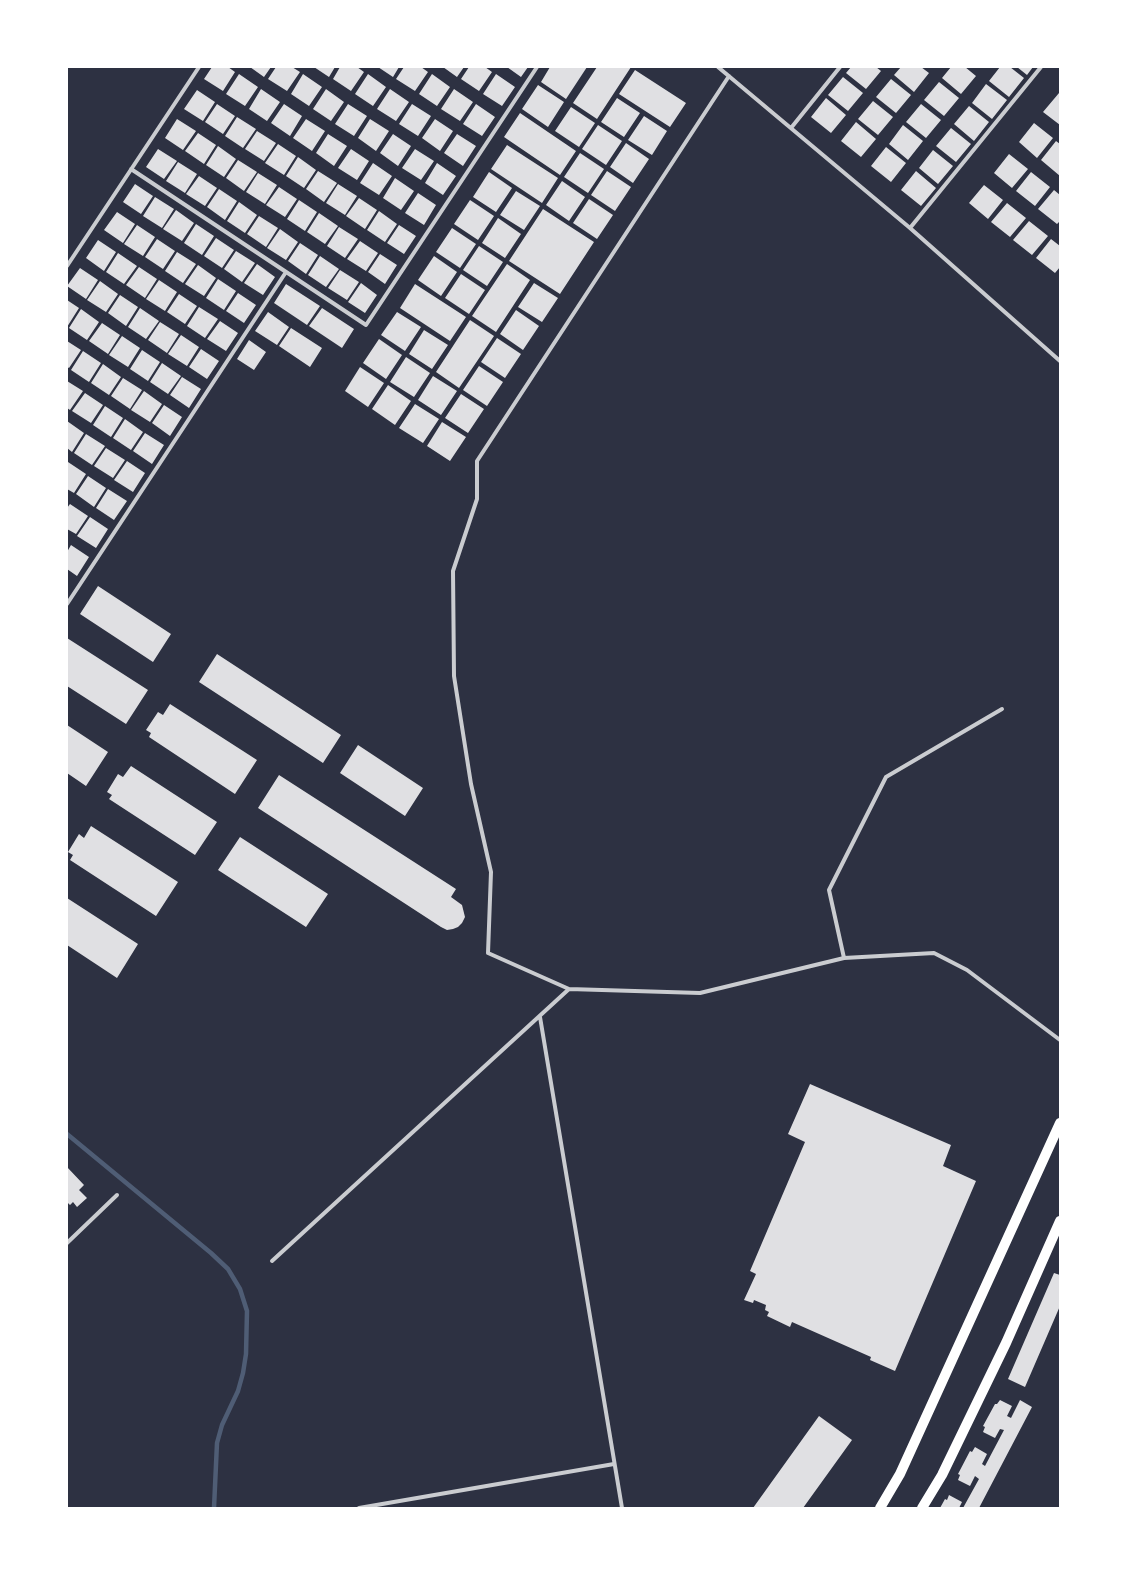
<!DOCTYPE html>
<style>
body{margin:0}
#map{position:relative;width:1127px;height:1575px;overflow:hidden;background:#2d3142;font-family:"DM Sans",sans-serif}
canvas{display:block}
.frame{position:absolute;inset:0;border:68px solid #fff;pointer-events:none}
</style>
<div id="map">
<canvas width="1127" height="1575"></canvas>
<div class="frame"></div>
</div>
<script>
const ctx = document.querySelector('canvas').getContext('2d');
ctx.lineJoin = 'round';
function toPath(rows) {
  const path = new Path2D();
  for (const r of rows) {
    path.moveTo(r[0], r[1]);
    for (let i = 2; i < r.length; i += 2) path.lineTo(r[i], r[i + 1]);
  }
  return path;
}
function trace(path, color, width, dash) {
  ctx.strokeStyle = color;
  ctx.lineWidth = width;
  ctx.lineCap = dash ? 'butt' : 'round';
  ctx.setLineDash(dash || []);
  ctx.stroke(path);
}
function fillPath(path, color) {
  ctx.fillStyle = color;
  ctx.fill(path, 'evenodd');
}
const stream = toPath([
 [67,1134,211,1253,228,1269,240,1289,247,1311,246,1354,243,1373,238,1391,222,1425,217,1443,214,1508]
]);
const building = toPath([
 [212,67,228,67,235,72,223,91,204,79],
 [250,67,271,67,264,77],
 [276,67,292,67,300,72,287,91,268,79],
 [314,67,335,67,329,77],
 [340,67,357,67,364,72,351,91,333,79],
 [378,67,399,67,393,77],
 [404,67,421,67,428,72,415,91,396,79],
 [443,67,464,67,457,77],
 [469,67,485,67,492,72,479,91,461,79],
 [507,67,528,67,521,77],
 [550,67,587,67,566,99,541,82],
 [597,67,631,67,597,119,573,103],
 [851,67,876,67,881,71,866,89,846,73],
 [901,67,921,67,929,73,914,92,894,75],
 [951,67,965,67,976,76,961,94,942,78],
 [1000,67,1010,67,1024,78,1009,97,989,81],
 [1017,67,1033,67,1027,75],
 [635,70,686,103,670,127,619,94],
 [239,74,258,87,245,106,226,94],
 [303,74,322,87,309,106,291,94],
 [368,74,386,87,373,106,355,94],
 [432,74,450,87,437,106,419,94],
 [496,74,515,87,502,106,483,94],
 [843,77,863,93,848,111,828,95],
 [891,79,911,95,896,113,876,97],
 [939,82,959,98,944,116,924,100],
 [986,84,1007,100,992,119,972,103],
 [538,85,564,102,548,127,522,109],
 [261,89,280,102,267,121,249,109],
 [326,89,344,102,331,121,313,109],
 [390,89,409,102,396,121,377,109],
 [454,89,473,102,460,121,441,109],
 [197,90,215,102,203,121,184,109],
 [1059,93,1060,94,1060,125,1043,112],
 [617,98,640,113,624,137,601,122],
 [826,98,846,115,831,133,811,117],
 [873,101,893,117,878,135,858,119],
 [217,104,235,116,223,134,205,122],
 [284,104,302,116,290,136,271,123],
 [348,104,367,116,354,136,335,124],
 [412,104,431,116,418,136,399,124],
 [476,104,495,117,482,136,463,124],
 [921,104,941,120,926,138,906,122],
 [969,106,989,122,974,141,954,124],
 [571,107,595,123,579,147,555,131],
 [520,113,576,151,560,175,504,137],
 [644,116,667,131,652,155,628,140],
 [237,117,256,129,243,148,225,136],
 [177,119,196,131,183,150,165,138],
 [306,119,325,131,312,151,293,138],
 [370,119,389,131,376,151,358,138],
 [435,119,453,131,440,151,422,138],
 [856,122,876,139,861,157,841,141],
 [1034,123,1053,138,1037,158,1019,142],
 [598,125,622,141,606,165,582,149],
 [903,125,923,141,908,160,889,144],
 [951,128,971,144,956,162,936,146],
 [257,131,276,143,264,161,245,149],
 [198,133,216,145,204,164,185,151],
 [328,134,347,146,334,166,316,153],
 [393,134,411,146,398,166,380,153],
 [457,134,476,146,463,166,444,153],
 [1056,141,1060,144,1060,176,1041,160],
 [626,143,649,159,633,183,610,167],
 [278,144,296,156,284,175,265,163],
 [507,145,558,178,542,203,491,169],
 [218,146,236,159,224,177,206,165],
 [886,147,906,163,891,182,871,166],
 [158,149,177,161,164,179,146,167],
 [351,149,369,161,357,180,338,168],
 [415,149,434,161,421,180,402,168],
 [933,150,953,166,938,184,919,168],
 [580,153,604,169,588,193,564,177],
 [1009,154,1028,169,1012,188,994,173],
 [298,157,316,170,304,188,286,176],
 [238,160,257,172,244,191,226,178],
 [178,162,197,174,185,193,166,181],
 [373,163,392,176,379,195,360,183],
 [437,163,456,176,443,195,425,183],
 [318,171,337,183,324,202,306,189],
 [607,171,631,187,615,211,591,195],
 [916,171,936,188,921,206,901,190],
 [489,172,512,188,496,212,473,197],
 [1031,172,1050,187,1035,206,1016,191],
 [258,173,277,185,265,204,246,192],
 [199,176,217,188,205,206,186,194],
 [395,178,414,191,401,210,383,198],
 [562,181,585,197,569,221,546,205],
 [135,184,153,196,141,214,123,202],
 [338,184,357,196,345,215,326,203],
 [984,185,1003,200,988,219,969,203],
 [279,187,297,199,285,217,266,205],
 [219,189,237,201,225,220,207,207],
 [1054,190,1060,195,1060,221,1057,224,1038,209],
 [516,191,540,206,524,230,500,215],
 [418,193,436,205,424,225,405,213],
 [155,197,174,209,162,228,143,216],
 [359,198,377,210,365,229,346,216],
 [589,199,613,215,597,239,573,223],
 [299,200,317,212,305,231,287,219],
 [470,200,494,216,478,240,454,224],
 [239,202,257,215,245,233,227,221],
 [1007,203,1026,218,1010,237,991,222],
 [543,209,594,242,560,294,509,261],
 [176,210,194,223,182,241,163,229],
 [379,211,397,224,385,242,367,230],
 [117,212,135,224,123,243,104,230],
 [319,213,338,226,325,244,307,232],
 [259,216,278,228,266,247,247,234],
 [498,218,521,234,505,258,482,243],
 [1029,221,1048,236,1032,255,1013,240],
 [196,224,214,236,202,255,184,243],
 [137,225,155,237,143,256,124,244],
 [399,225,416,236,404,254,387,243],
 [339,227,358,239,345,258,327,246],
 [452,228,476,244,460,268,436,252],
 [280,229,298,242,286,260,267,248],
 [216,238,234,250,222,268,204,256],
 [157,239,175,251,163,269,145,257],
 [1051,239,1060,246,1060,267,1055,273,1036,258],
 [98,240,116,252,104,271,86,258],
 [360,241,378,253,366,271,347,259],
 [300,243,318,255,306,274,288,261],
 [479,246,503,262,487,286,463,270],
 [236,251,255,263,242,282,224,269],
 [177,252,196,264,183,283,165,271],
 [118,253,137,266,124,284,106,272],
 [380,254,397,265,385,284,368,272],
 [320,256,339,269,326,287,308,275],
 [434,256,457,272,441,296,418,280],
 [257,264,275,277,263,295,244,283],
 [507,264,530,280,496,332,472,316],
 [198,265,216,278,204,296,185,284],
 [139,267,157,279,145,298,126,285],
 [80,268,98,280,86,299,67,286],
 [340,270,359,282,347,300,328,288],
 [461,274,485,290,469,314,445,298],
 [218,279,236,291,224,310,206,298],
 [159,280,177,292,165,311,146,299],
 [100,281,118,294,106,312,87,300],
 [361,283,377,295,365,313,348,302],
 [534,283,558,298,542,322,518,307],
 [286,284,320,306,307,325,274,303],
 [415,284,466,317,450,341,400,308],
 [238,293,256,305,244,323,226,311],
 [179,294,197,306,185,324,167,312],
 [120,295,138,307,126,326,108,313],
 [67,300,79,308,67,327],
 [199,307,218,319,205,338,187,326],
 [140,308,159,321,146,339,128,327],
 [322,308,354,329,342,348,309,326],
 [81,309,99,322,87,340,69,328],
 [516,310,539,326,523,350,500,334],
 [268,312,289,327,277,345,255,331],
 [397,312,421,327,405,351,381,335],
 [470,320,494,336,459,388,436,372],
 [220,321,238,333,226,351,207,339],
 [160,322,179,334,167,353,148,340],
 [102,323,120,335,108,354,89,341],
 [291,328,322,348,310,367,279,346],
 [424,330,448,345,432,369,409,354],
 [181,335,199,347,187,366,168,354],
 [122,336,140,348,128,367,109,355],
 [497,338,521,354,505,378,481,362],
 [379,339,402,355,386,379,363,363],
 [249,340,266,352,254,370,237,359],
 [67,341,81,350,69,368,67,367],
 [201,349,219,361,207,379,189,367],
 [142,350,160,362,148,381,130,369],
 [83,351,101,363,89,382,71,370],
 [406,357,430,373,414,397,390,382],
 [162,363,181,376,168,394,150,382],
 [103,364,121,377,109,395,91,383],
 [479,366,503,382,487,406,463,390],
 [360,367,384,383,368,407,345,391],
 [433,376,457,391,441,415,418,400],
 [182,377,201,389,189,408,170,395],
 [123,378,142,390,130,409,111,396],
 [67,381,83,391,70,410,67,408],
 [388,385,411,401,395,425,372,409],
 [144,391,162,404,150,422,131,410],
 [85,393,103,405,91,423,72,411],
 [461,394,484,409,468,433,445,418],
 [415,404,439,419,423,443,399,428],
 [164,405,182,417,170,436,152,423],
 [105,406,123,418,111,437,93,425],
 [125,419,143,432,131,450,113,438],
 [67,421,84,433,72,452,67,448],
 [442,422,466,437,450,461,427,446],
 [145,433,164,445,152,464,133,451],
 [86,434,105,446,92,465,74,453],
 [106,448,125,460,113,478,94,466],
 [127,461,145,473,133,492,114,480],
 [68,462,86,474,74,493,67,489],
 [88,476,106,488,94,507,76,494],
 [108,489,127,501,114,520,96,508],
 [70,504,88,516,76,534,67,529,67,508],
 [90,517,108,529,96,548,77,536],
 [71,545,89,557,77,576,67,569,67,552],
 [98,586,171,634,153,662,80,614],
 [67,638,148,690,126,724,67,686],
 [217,654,341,735,323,763,199,682],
 [170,704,257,760,235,794,149,737,151,733,146,730,158,712,163,715],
 [67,725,108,752,86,786,67,773],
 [358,745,423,788,405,816,340,773],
 [131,766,217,822,195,855,109,799,112,795,107,792,118,774,123,777],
 [279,775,456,889,451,897,462,905,465,917,462,923,458,927,453,929,447,930,441,927,258,808],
 [91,826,178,882,156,916,70,860,73,855,68,852,79,834,84,838],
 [240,837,328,894,306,927,218,870],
 [67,898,138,944,117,978,67,945],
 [810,1084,951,1145,943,1166,976,1181,895,1371,870,1360,871,1357,792,1322,790,1327,767,1316,769,1312,765,1310,766,1305,754,1300,753,1303,744,1300,756,1274,750,1271,805,1142,788,1134],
 [67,1167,84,1185,79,1190,87,1198,77,1207,73,1202,70,1205,67,1202],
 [1054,1273,1060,1275,1060,1306,1025,1387,1008,1379],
 [1000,1400,1012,1406,1007,1416,1011,1418,1020,1400,1032,1407,979,1508,963,1508,979,1479,975,1476,970,1486,958,1480,960,1475,958,1474,970,1451,972,1452,975,1447,987,1454,982,1464,985,1466,1004,1430,1000,1429,995,1438,983,1432,985,1427,983,1426,995,1404,997,1404],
 [819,1416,852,1440,803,1508,753,1508],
 [949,1495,962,1502,959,1508,940,1508,945,1499,947,1500]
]);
const minor = toPath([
 [718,67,910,228,1060,361],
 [729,76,477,461,477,499,453,571,454,676,471,784,491,872,488,953,569,989,700,993,844,958,934,953,967,970,1060,1040],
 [791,128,840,67],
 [131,169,366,325,537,67],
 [910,228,1041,67],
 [67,266,199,67],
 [67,604,286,272],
 [844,958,829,890,886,777,1002,709],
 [540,1017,622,1508],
 [67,1243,117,1195],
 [272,1261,569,989],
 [359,1508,614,1464]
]);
const primary = toPath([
 [880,1508,900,1474,1060,1123],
 [922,1508,942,1475,1006,1343,1060,1221]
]);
trace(stream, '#4f5d75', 4.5);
fillPath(building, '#e0e0e3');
trace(minor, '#caccd0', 4);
trace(primary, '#fff', 10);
</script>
